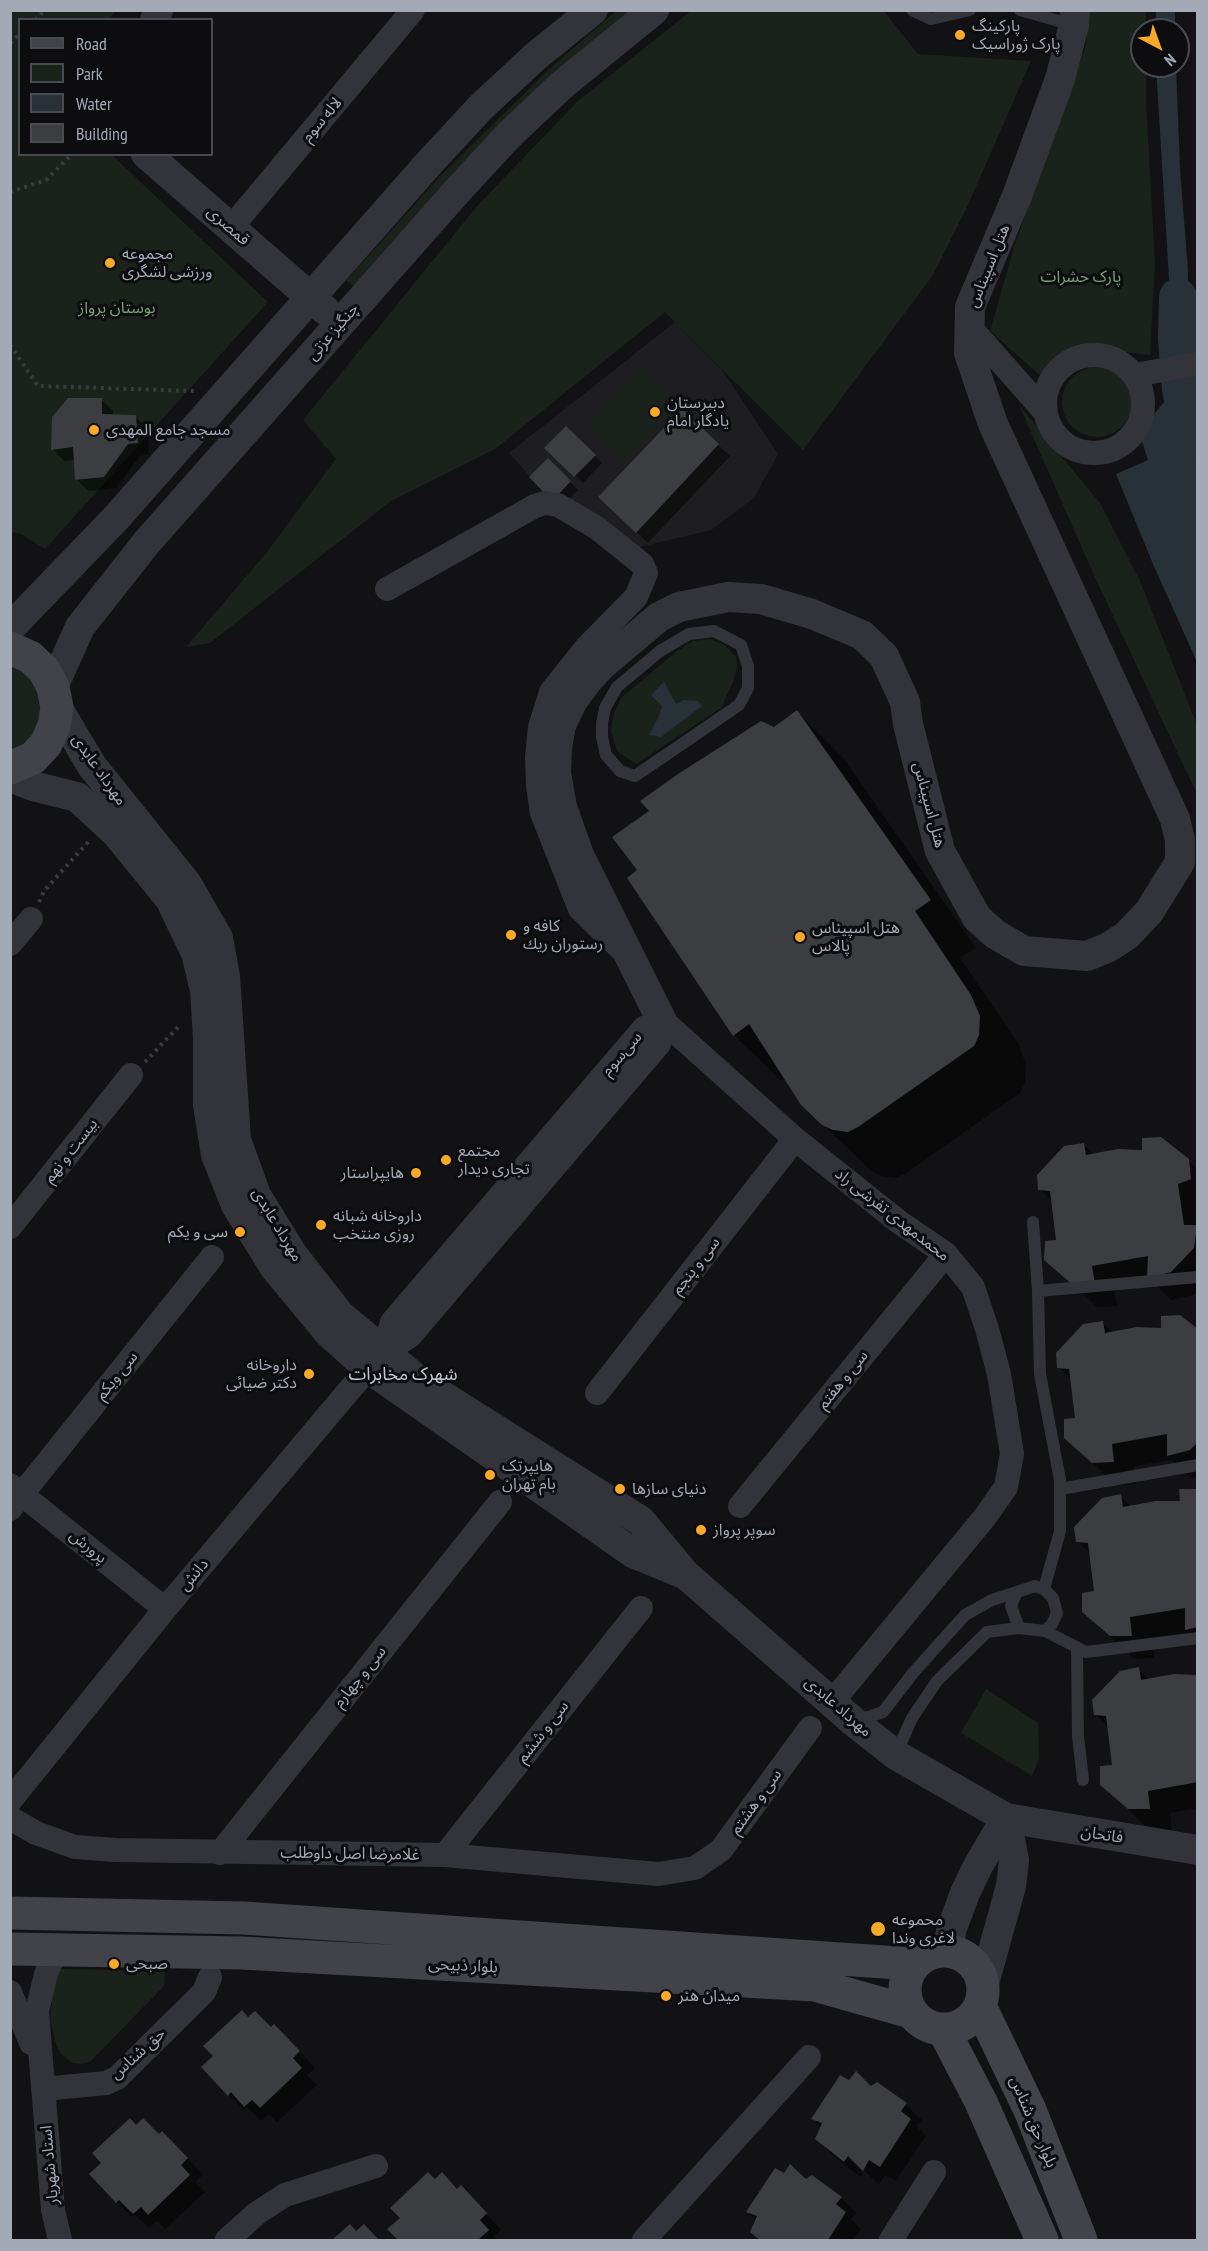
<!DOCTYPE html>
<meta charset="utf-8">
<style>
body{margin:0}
#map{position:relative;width:1208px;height:2251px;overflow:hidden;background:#121214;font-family:"PT Sans Narrow",sans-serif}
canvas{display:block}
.frame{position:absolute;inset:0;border:12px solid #a3a9b5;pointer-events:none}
.legend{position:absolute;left:18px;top:18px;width:195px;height:138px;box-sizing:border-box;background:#0d0d0f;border:2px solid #494b51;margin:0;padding:8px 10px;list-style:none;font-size:18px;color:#a3a9b5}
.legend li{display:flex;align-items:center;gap:12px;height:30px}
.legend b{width:30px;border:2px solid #494b51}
.north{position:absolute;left:1130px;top:18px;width:60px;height:60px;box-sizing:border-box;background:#0d0d0f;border:2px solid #494b51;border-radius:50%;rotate:139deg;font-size:16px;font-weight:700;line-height:24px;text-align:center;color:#a3a9b5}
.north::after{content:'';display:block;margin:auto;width:21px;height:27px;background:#f8aa26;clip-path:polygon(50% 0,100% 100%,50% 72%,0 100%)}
</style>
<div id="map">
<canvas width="1208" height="2251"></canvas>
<div class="frame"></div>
<ul class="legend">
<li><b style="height:8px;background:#414349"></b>Road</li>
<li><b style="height:16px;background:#1a221b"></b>Park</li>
<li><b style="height:16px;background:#283138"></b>Water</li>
<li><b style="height:16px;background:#3c3d41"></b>Building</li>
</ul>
<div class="north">N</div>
</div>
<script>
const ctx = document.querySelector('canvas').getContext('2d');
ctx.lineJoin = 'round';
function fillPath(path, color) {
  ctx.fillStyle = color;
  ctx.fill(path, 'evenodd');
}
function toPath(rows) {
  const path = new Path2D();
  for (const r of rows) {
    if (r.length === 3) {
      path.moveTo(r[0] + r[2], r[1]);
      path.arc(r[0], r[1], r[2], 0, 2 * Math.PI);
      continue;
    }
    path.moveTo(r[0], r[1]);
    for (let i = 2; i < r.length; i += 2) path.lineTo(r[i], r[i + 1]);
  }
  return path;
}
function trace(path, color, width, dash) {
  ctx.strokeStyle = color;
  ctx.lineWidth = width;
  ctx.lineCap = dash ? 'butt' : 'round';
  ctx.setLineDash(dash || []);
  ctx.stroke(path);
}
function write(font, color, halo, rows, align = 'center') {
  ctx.font = font + ' "PT Sans Narrow","Noto Sans Arabic",sans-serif';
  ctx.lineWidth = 6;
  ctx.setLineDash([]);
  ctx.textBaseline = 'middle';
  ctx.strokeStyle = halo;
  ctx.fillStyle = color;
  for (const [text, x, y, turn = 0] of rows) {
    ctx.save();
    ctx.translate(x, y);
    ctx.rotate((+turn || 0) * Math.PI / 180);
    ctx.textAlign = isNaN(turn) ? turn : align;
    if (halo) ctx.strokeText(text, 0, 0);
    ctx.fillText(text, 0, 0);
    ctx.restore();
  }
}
const built = toPath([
 [675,322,723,371,778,454,754,498,711,530,619,552,561,511,509,453]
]);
const green = toPath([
 [692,10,884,11,918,54,1031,61,968,205,933,275,803,450,665,312,495,449,391,501,210,643,186,647,267,552,336,459,303,420,478,205,578,101],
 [10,11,115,11,110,19,20,20,20,154,112,155,268,302,45,549,21,534,11,532],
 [616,11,632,11,354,287,346,281,443,173,547,71],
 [1089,11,1146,11,1146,30,1142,30,1142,66,1146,66,1146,100,1155,265,1150,355,1097,349,1069,353,1043,378,990,331,1014,247,1086,45],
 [645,367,679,405,624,461,589,426],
 [1097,402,35],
 [1019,405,1100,503,1140,581,1197,725,1197,794,1093,573],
 [710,639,725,645,736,657,737,667,733,682,721,708,636,764,617,751,611,731,614,713,622,697,676,652,693,641],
 [10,662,23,668,42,696,40,729,10,757],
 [986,1689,1038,1723,1039,1758,1032,1776,961,1733],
 [60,1969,165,1971,164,1986,91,2061,82,2064,72,2063,61,2054,55,2042,50,2019,53,1994]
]);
const water = toPath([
 [1156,11,1175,11,1175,30,1156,30],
 [1156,66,1176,66,1180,169,1188,270,1187,347,1165,348,1170,295],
 [1190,370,1195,384,1198,385,1197,662,1153,564,1116,474,1148,460,1139,433,1172,392,1168,378],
 [664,682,676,704,683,700,698,701,702,706,661,737,649,735,659,716,662,706,651,695]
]);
const shadow = toPath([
 [101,399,113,411,113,415,135,416,147,428,149,454,140,456,116,488,88,491,76,479,75,460,64,461,53,449],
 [566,428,602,463,583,483,546,448],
 [718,445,730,456,648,543,612,509],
 [548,460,578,490,561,507],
 [797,712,844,759,976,948,960,958,1018,1043,1026,1064,1025,1083,1020,1093,905,1174,895,1178,881,1176,871,1171,802,1104,785,1078,781,1081,734,1035,774,728],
 [1083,1144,1094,1155,1188,1160,1198,1170,1198,1291,1194,1295,1171,1300,1153,1282,1114,1288,1117,1306,1097,1307,1046,1259,1058,1241,1053,1203,1040,1189],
 [1102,1322,1113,1333,1198,1331,1198,1477,1191,1478,1172,1460,1134,1466,1136,1484,1116,1485,1065,1437,1077,1419,1072,1381,1059,1367],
 [1198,1490,1198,1640,1152,1640,1154,1658,1134,1659,1083,1611,1095,1593,1091,1554,1077,1541,1120,1496,1132,1507,1181,1503],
 [1138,1669,1150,1680,1198,1676,1198,1808,1170,1813,1172,1831,1152,1832,1101,1784,1113,1766,1109,1728,1095,1714],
 [248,2019,271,2029,290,2041,315,2068,307,2075,317,2085,277,2122,269,2114,261,2121,247,2107,244,2110,229,2095],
 [849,2082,871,2088,877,2084,906,2105,922,2120,916,2126,926,2136,896,2181,885,2175,879,2185,844,2150,842,2152,863,2173,861,2177,832,2155,816,2139,821,2127,813,2119],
 [136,2126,159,2136,178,2148,203,2175,195,2182,205,2192,165,2229,157,2221,149,2228,135,2215,132,2217,117,2202],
 [435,2181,458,2190,476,2203,501,2230,494,2236,498,2240,400,2240,390,2229],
 [806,2181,841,2198,857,2213,851,2219,861,2229,853,2240,760,2240,751,2232,756,2221,748,2212],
 [350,2226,357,2233,364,2226,378,2240,334,2240]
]);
const river = toPath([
 [1178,297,1177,338,1181,390,1188,419,1198,439]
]);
const building = toPath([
 [68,398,102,398,102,414,136,415,138,443,128,444,104,477,75,480,73,447,51,450,52,417],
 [682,409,719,444,636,533,598,497],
 [566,426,596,455,574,477,544,448],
 [548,458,571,481,552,501,529,477],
 [797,710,931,900,915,911,971,995,980,1016,979,1035,974,1046,858,1127,848,1132,833,1130,822,1125,801,1105,749,1024,733,1036,627,878,637,870,612,837,649,811,640,801,678,774,761,721,774,727],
 [1161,1137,1189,1159,1191,1179,1178,1184,1184,1225,1197,1225,1194,1248,1171,1272,1147,1278,1148,1256,1092,1266,1095,1284,1073,1285,1044,1260,1045,1241,1056,1240,1050,1191,1038,1190,1037,1175,1064,1146,1084,1143,1086,1155,1118,1149,1142,1150,1142,1138],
 [1180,1315,1198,1329,1198,1442,1190,1450,1167,1456,1167,1434,1112,1444,1114,1462,1092,1463,1064,1438,1064,1419,1075,1418,1069,1369,1057,1368,1056,1353,1083,1324,1103,1321,1105,1333,1137,1327,1161,1328,1161,1316],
 [1179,1489,1198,1489,1198,1627,1185,1630,1185,1608,1130,1617,1132,1636,1110,1636,1082,1612,1082,1593,1094,1591,1088,1543,1076,1542,1074,1527,1102,1498,1121,1494,1123,1507,1156,1501,1180,1501],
 [1139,1667,1141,1680,1174,1674,1198,1675,1198,1782,1148,1791,1150,1809,1128,1809,1100,1785,1100,1766,1112,1765,1106,1716,1094,1715,1092,1700,1120,1671],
 [242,2010,248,2017,255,2011,271,2027,274,2024,300,2051,293,2058,302,2068,260,2108,252,2100,244,2107,231,2092,228,2096,201,2067,213,2056,203,2046],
 [856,2071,871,2086,877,2082,907,2103,901,2111,911,2119,880,2167,869,2160,863,2171,848,2156,844,2162,815,2139,822,2123,811,2119,840,2075,849,2080],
 [130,2118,136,2125,143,2118,159,2134,162,2131,188,2158,181,2165,190,2175,148,2215,141,2207,133,2214,119,2200,116,2203,89,2174,101,2163,92,2153],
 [790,2164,806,2179,812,2175,842,2197,836,2204,846,2212,828,2240,760,2240,750,2232,757,2216,746,2212,775,2168,784,2173],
 [428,2172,435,2179,442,2172,457,2189,461,2185,487,2213,480,2220,489,2230,478,2240,398,2240,387,2229,400,2218,390,2208],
 [350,2224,356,2231,364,2224,379,2240,332,2240]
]);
const path = toPath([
 [35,20,45,10],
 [10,43,20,34],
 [10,192,46,180,72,154],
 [10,345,38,386,195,391],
 [39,902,44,891,89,841],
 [145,1062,181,1024]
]);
const service = toPath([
 [912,10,931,19,970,10],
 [1020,10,1073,25],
 [714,631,741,645,748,666,748,688,739,705,635,776,620,771,606,755,602,737,602,723,605,708,617,687,660,651,689,634,714,631],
 [1033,1222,1038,1291,1040,1374,1060,1480,1060,1531,1044,1589],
 [1038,1291,1198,1277],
 [1060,1489,1198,1465],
 [1045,1631,1086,1652,1198,1638],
 [1077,1648,1078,1736,1083,1780],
 [857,1721,883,1712,913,1673,965,1615,992,1600,1017,1592],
 [896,1754,912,1718,937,1681,987,1632,1019,1628,1045,1631,1052,1624,1057,1613,1053,1598,1044,1589,1035,1586,1017,1592,1011,1606,1019,1628]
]);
const minor = toPath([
 [230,229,413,10],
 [970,327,1045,412],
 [1094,404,49],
 [1134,375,1198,364],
 [387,589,535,506,545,503,558,505,597,528,642,564,646,573,636,597,586,648,551,692,540,727,537,757,538,786,542,813,580,909,622,950],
 [10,944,31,919],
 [661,1019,795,1139,899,1222,946,1254,973,1287,987,1329,999,1374,1012,1454,1006,1487,985,1517,832,1702],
 [10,1227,131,1075],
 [383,1353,392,1322,644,1028,661,1019],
 [597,1393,795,1139],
 [10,1485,165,1609],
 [740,1506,946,1254],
 [10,1509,212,1257],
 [10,1801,165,1609,352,1387,383,1353,410,1336,659,1044,661,1019],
 [10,1818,36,1833,75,1847,116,1850,445,1855,658,1874,695,1868,721,1850,810,1728],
 [220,1853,500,1502],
 [445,1855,641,1608],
 [56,1950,46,1974,37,2011,53,2210,60,2240],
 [10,1992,31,2043],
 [43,2089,106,2083,117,2078,204,1992,210,1977],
 [227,2240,257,2213,285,2195,376,2166],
 [644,2240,809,2057],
 [891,2240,934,2172]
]);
const tertiary = toPath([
 [155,20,158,10],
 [146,154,325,310],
 [10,628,117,517,430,162,481,107,536,56,593,10],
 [53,687,80,627,147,542,459,189,509,135,562,85,654,10],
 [57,707,92,766,187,884,218,938,225,976,236,1140,256,1195,293,1255,340,1315,419,1381,641,1521,685,1574,854,1722,896,1755,1006,1818,1198,1850],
 [10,777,33,786,77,797,116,833,170,899,196,953,205,990,208,1038,208,1105,216,1155,236,1205,275,1268,328,1332,368,1368,633,1553,682,1573],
 [661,1019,579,855,562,807,556,773,557,747,561,725,572,702,588,680,602,665,659,617,679,607,728,597,761,599,812,614,862,635,884,656,905,702,908,724,940,851,977,918,995,934,1024,951,1087,956,1107,948,1126,936,1149,912,1180,862,1180,840,1175,819,993,424,969,353,970,307,1017,196,1060,79,1074,25,1075,10],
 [947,1950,952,1928,965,1893,978,1866,1006,1818],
 [983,1987,1011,1886,1014,1860,1006,1818]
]);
const secondary = toPath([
 [10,648,30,657,44,670,53,687,57,707,54,726,46,744,33,758,10,768],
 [10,1913,244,1918,913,1964],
 [10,1949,242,1953,815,1985,911,2012],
 [944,1990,39],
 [980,2006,1030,2110,1081,2240],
 [943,2029,981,2102,1042,2240]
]);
const markers = [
 [960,35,6,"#f8aa26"],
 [110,263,6,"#f8aa26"],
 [655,412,6,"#f8aa26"],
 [94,430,6,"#f8aa26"],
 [511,935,6,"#f8aa26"],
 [800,937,6,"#f8aa26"],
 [446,1160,6,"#f8aa26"],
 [416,1173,6,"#f8aa26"],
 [321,1225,6,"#f8aa26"],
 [240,1232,6,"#f8aa26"],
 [309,1374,6,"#f8aa26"],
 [490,1475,6,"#f8aa26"],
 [620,1489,6,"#f8aa26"],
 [701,1530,6,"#f8aa26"],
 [878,1929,8,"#f8aa26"],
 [114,1964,6,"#f8aa26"],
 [666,1996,6,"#f8aa26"]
];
const poiNames = [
 ["پارکینگ",972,26],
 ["پارک ژوراسیک",972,44],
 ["مجموعه",122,254],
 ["ورزشی لشگری",122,272],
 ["دبیرستان",667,403],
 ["یادگار امام",667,421],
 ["مسجد جامع المهدی",106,430],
 ["كافه و",523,926],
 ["رستوران ريك",523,944],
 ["هتل اسپیناس",812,928],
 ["پالاس",812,946],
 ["مجتمع",458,1151],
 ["تجاری دیدار",458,1169],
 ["هایپراستار",404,1173,"right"],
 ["داروخانه شبانه",333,1216],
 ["روزی منتخب",333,1234],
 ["سی و یکم",228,1232,"right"],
 ["داروخانه",297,1365,"right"],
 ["دکتر ضیائی",297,1383,"right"],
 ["هایپرتک",502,1466],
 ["بام تهران",502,1484],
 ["دنیای سازها",632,1489],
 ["سوپر پرواز",713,1530],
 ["محموعه",892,1920],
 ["لاغری وندا",892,1938],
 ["صبحی",126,1964],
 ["میدان هنر",678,1996]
];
const streetNames = [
 ["لاله سوم",322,120,-50],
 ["قمصری",228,226,41],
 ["هتل اسپیناس",989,266,-68],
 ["چنگیز عزتی",333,332,-49],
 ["مهرداد عابدی",99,770,55],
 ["هتل اسپیناس",929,805,75],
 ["سی‌سوم",622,1054,-49],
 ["بیست و نهم",71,1151,-52],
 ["محمدمهدی تفرشی راد",892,1215,38],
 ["مهرداد عابدی",277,1225,59],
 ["سی و پنجم",696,1266,-52],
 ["سی ویکم",117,1376,-51],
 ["سی و هفتم",843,1380,-51],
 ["پرورش",88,1547,39],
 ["دانش",194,1575,-50],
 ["سی و چهارم",360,1677,-51],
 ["مهرداد عابدی",838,1707,41],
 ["سی و ششم",543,1732,-52],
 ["سی و هشتم",756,1802,-54],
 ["فاتحان",1102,1835,9],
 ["غلامرضا اصل داوطلب",350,1854,1],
 ["بلوار ذبیحی",463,1966,3],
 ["حق شناس",138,2054,-42],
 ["بلوار حق شناس",1033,2122,67],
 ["استاد شهریار",50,2165,-95]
];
const parkNames = [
 ["پارک حشرات",1081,277],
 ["بوستان پرواز",117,308]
];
const neighbourhoodNames = [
 ["شهرک مخابرات",403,1375]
];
fillPath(built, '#1e1e21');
fillPath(green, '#1a221b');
fillPath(water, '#283138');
fillPath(shadow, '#0007');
trace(river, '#283138', 38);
fillPath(building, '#3c3d41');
trace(path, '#393b40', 4, [3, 4.5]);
trace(service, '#333439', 12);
trace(minor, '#333439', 24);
trace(tertiary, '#333439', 30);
trace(secondary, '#414349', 33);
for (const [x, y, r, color] of markers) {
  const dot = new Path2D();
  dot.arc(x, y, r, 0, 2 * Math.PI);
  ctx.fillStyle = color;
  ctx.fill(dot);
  trace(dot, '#0d0d0f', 2);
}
write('16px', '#a3a9b5', '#0d0d0f', poiNames, 'left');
write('16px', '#a3a9b5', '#0d0d0f', streetNames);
write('16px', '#79a17a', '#0d0d0f', parkNames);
write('18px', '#c4c8d1', '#0d0d0f', neighbourhoodNames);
</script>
